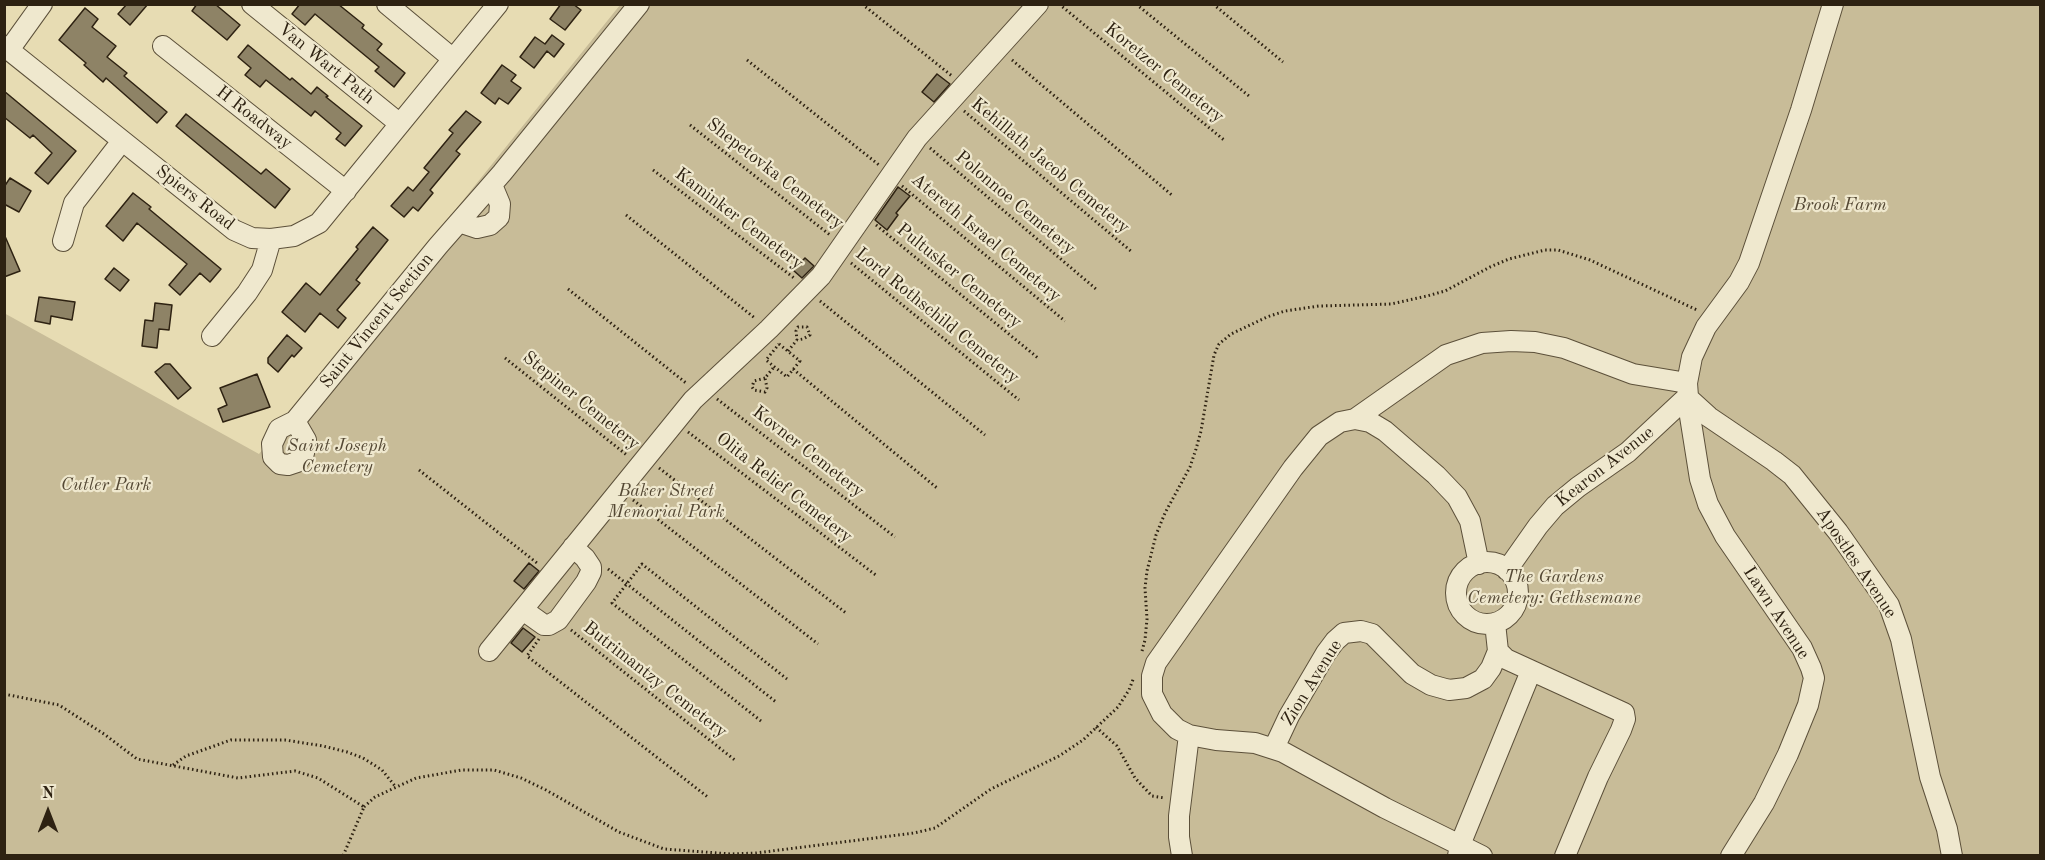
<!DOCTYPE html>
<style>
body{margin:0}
#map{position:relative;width:2045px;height:860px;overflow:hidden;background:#e7dcb3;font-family:"Old Standard TT",serif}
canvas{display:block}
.frame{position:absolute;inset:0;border:6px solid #2e2212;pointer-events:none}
.north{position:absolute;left:18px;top:782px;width:60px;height:60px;-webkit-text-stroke:4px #efe8ce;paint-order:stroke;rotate:0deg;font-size:16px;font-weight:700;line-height:24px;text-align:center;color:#2e2212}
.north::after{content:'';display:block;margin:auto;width:21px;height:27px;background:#2e2212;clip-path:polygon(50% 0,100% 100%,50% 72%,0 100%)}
</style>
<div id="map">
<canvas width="2045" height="860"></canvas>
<div class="frame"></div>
<div class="north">N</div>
</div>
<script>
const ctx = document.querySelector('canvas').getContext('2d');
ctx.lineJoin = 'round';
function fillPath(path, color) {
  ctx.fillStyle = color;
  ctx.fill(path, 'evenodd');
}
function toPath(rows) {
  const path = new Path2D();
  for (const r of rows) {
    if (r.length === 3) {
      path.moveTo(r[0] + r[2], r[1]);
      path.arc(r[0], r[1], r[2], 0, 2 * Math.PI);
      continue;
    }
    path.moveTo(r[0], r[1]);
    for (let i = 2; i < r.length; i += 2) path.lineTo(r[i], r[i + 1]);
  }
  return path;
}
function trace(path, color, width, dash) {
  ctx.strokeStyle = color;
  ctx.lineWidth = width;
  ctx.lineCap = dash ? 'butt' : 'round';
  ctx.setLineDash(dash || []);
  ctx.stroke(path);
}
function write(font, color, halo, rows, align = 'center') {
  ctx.font = font + ' "Old Standard TT",serif';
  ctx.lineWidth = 4.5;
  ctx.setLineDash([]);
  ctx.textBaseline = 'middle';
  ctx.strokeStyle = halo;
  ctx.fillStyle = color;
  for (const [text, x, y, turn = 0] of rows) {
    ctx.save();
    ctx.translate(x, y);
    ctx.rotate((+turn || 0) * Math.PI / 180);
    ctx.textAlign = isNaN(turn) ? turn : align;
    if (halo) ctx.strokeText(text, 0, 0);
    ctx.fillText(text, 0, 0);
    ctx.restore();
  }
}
const green = toPath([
 [620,5,2040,5,2040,855,5,855,4,313,259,454]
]);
const building = toPath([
 [127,4,148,4,130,25,118,14,127,4],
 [197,4,215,4,240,25,227,40,192,11,197,4],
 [300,4,338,4,364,25,362,28,382,44,377,50,405,73,394,87,375,71,379,67,315,14,305,25,292,14,300,4],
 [561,4,573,4,581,10,565,30,550,19,561,4],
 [85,8,98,19,92,27,116,46,107,57,127,73,124,76,167,112,157,123,106,78,103,82,84,65,86,63,59,40,85,8],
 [552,35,564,44,554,57,547,51,534,68,520,57,535,37,545,44,552,35],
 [248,45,290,80,292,78,311,94,317,87,328,96,326,97,362,126,345,146,336,139,341,133,315,111,311,116,266,80,260,87,245,75,251,68,238,57,248,45],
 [502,65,516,75,511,81,521,88,508,104,499,98,495,104,481,93,502,65],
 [937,74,950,84,934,102,922,92,937,74],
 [4,91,76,151,48,184,35,173,52,153,33,135,30,138,4,117,4,91],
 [466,111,481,122,456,151,460,154,430,190,433,193,418,211,413,207,404,217,391,206,408,187,413,191,429,172,424,168,453,133,449,130,466,111],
 [186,114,261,174,266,169,290,189,275,208,176,126,186,114],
 [10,178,31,191,19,212,4,204,4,187,10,178],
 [898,187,910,196,896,213,898,215,887,230,875,220,898,187],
 [133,193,151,207,149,209,221,269,210,282,200,273,180,295,169,285,187,264,137,223,123,241,106,226,133,193],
 [373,227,388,240,356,280,360,283,337,310,346,318,338,328,320,313,305,332,282,312,306,283,320,295,358,249,356,247,373,227],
 [4,234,20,271,4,277,4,234],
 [805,258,814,266,802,278,793,270,805,258],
 [114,268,129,280,120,291,105,279,114,268],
 [39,297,75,302,72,320,51,316,50,324,35,321,39,297],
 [155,303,172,305,169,330,159,329,157,348,142,346,145,320,153,321,155,303],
 [287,335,302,348,294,357,292,355,278,372,268,363,268,358,287,335],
 [165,364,170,364,191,388,178,399,155,372,165,364],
 [257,374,270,407,223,422,218,409,227,405,220,388,257,374],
 [529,563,539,571,524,589,514,581,529,563],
 [523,628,535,637,522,652,511,643,523,628]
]);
const path = toPath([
 [862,4,952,76],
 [1059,4,1224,140],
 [1136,4,1249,96],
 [1213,4,1283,62],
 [747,60,879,165],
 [1012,60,1173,196],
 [964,111,1132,252],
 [690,125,830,235],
 [930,148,1096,289],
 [653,170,794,278],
 [902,186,1065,321],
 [626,215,756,319],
 [876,225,1038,358],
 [851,263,1019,400],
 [568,289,686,383],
 [820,301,985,435],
 [779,344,800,361,787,377,766,360,779,344],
 [788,351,797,340,803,339,810,335,807,327,798,327,796,331,797,340],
 [505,358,628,456],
 [793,369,937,488],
 [765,378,754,381,752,387,754,390,765,392,767,388,765,378,774,367],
 [717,399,895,537],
 [688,432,877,576],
 [659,468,846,613],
 [419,470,537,563],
 [633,500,818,644],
 [608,569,776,702],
 [571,630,736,761],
 [539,639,527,656,709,798],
 [1142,651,1145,640,1147,619,1145,588,1147,571,1156,535,1165,513,1190,467,1196,449,1201,431,1214,355,1219,344,1231,334,1267,317,1285,311,1319,306,1391,304,1427,296,1445,291,1490,267,1509,259,1545,250,1558,250,1590,260,1697,310],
 [4,694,59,705,104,734,137,759,238,778,295,771,318,778,364,807,343,856],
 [761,721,612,603,642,564,787,679],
 [1096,727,1117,746,1135,778,1152,796,1165,798],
 [173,765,186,756,231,740,285,740,323,746,347,752,363,758,382,770,395,786],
 [364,807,375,797,416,778,462,770,494,770,521,778,546,790,619,832,664,849,731,854,756,853,914,833,935,828,991,789,1059,756,1083,740,1118,707,1129,690,1134,677]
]);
const minor = toPath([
 [252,4,400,124],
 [387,4,453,59],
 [4,46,234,230,252,238,271,239,294,236,319,223,498,4],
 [163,46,346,191],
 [9,50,42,4],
 [459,222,477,228,490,225,499,217,500,204,492,185],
 [63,241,74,203,122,141],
 [212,336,247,293,262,270,271,239],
 [1687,397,1709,417,1774,461,1792,475,1838,532,1889,605,1901,639,1930,777,1947,829,1952,856],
 [1355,419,1370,422,1385,431,1436,475,1457,497,1470,521,1479,564],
 [295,421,438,246,502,173,639,4],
 [295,421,306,440,304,453,297,462,288,465,280,464,273,457,272,444,279,429,295,421],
 [1487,593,31],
 [1507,570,1538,526,1555,506,1578,487,1628,452,1687,397],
 [523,610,544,625,549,625,558,620,586,582,591,572,591,567,585,558,573,547],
 [1495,623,1498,651,1506,659,1624,713,1625,719,1621,730,1598,777,1565,856],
 [489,651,693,400,769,329,821,276,917,138,1038,4],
 [1274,748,1289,716,1326,653,1335,641,1344,633,1361,631,1372,634,1412,674,1431,685,1449,690,1466,688,1483,679,1491,668,1498,651],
 [1182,856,1179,837,1179,816,1189,735],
 [1458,856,1460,845,1531,671],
 [1482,856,1385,808,1283,752,1255,743,1216,740,1189,735,1177,729,1162,714,1152,694,1152,676,1156,663,1293,468,1319,436,1340,422,1355,419,1446,355,1482,343,1511,341,1535,342,1564,348,1633,374,1687,383],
 [1731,856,1764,803,1788,754,1808,705,1814,678,1811,668,1802,648,1725,536,1708,504,1700,479,1689,410,1687,383,1692,357,1706,327,1739,282,1749,263,1801,110,1833,4]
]);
const streetNames = [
 ["Van Wart Path",326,64,39],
 ["Koretzer Cemetery",1164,73,39],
 ["H Roadway",254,118,38],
 ["Kehillath Jacob Cemetery",1050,166,40],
 ["Shepetovka Cemetery",775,174,38],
 ["Spiers Road",195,198,38],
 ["Polonnoe Cemetery",1015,203,40],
 ["Kaminker Cemetery",739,219,37],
 ["Atereth Israel Cemetery",986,238,40],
 ["Pultusker Cemetery",959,276,39],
 ["Lord Rothschild Cemetery",937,316,39],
 ["Saint Vincent Section",377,321,-51],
 ["Stepiner Cemetery",581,401,39],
 ["Kovner Cemetery",808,452,38],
 ["Kearon Avenue",1605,467,-38],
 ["Olita Relief Cemetery",784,488,38],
 ["Apostles Avenue",1856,563,56],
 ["Lawn Avenue",1776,613,57],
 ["Butrimantzy Cemetery",655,680,38],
 ["Zion Avenue",1312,683,-58]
];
const parkNames = [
 ["Brook Farm",1840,205],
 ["Saint Joseph",337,446],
 ["Cemetery",337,467],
 ["Cutler Park",106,485],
 ["Baker Street",666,491],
 ["Memorial Park",666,512],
 ["The Gardens",1554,577],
 ["Cemetery: Gethsemane",1554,598]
];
fillPath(green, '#c8bc98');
fillPath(building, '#8e8366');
trace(building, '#2e2212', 1.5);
trace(minor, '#5c503a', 22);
trace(path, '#2e2212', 3, [1.5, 3]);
trace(minor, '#efe8ce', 20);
write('18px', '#2e2212', '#efe8ce', streetNames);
write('italic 18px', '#544834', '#efe8ce', parkNames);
</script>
